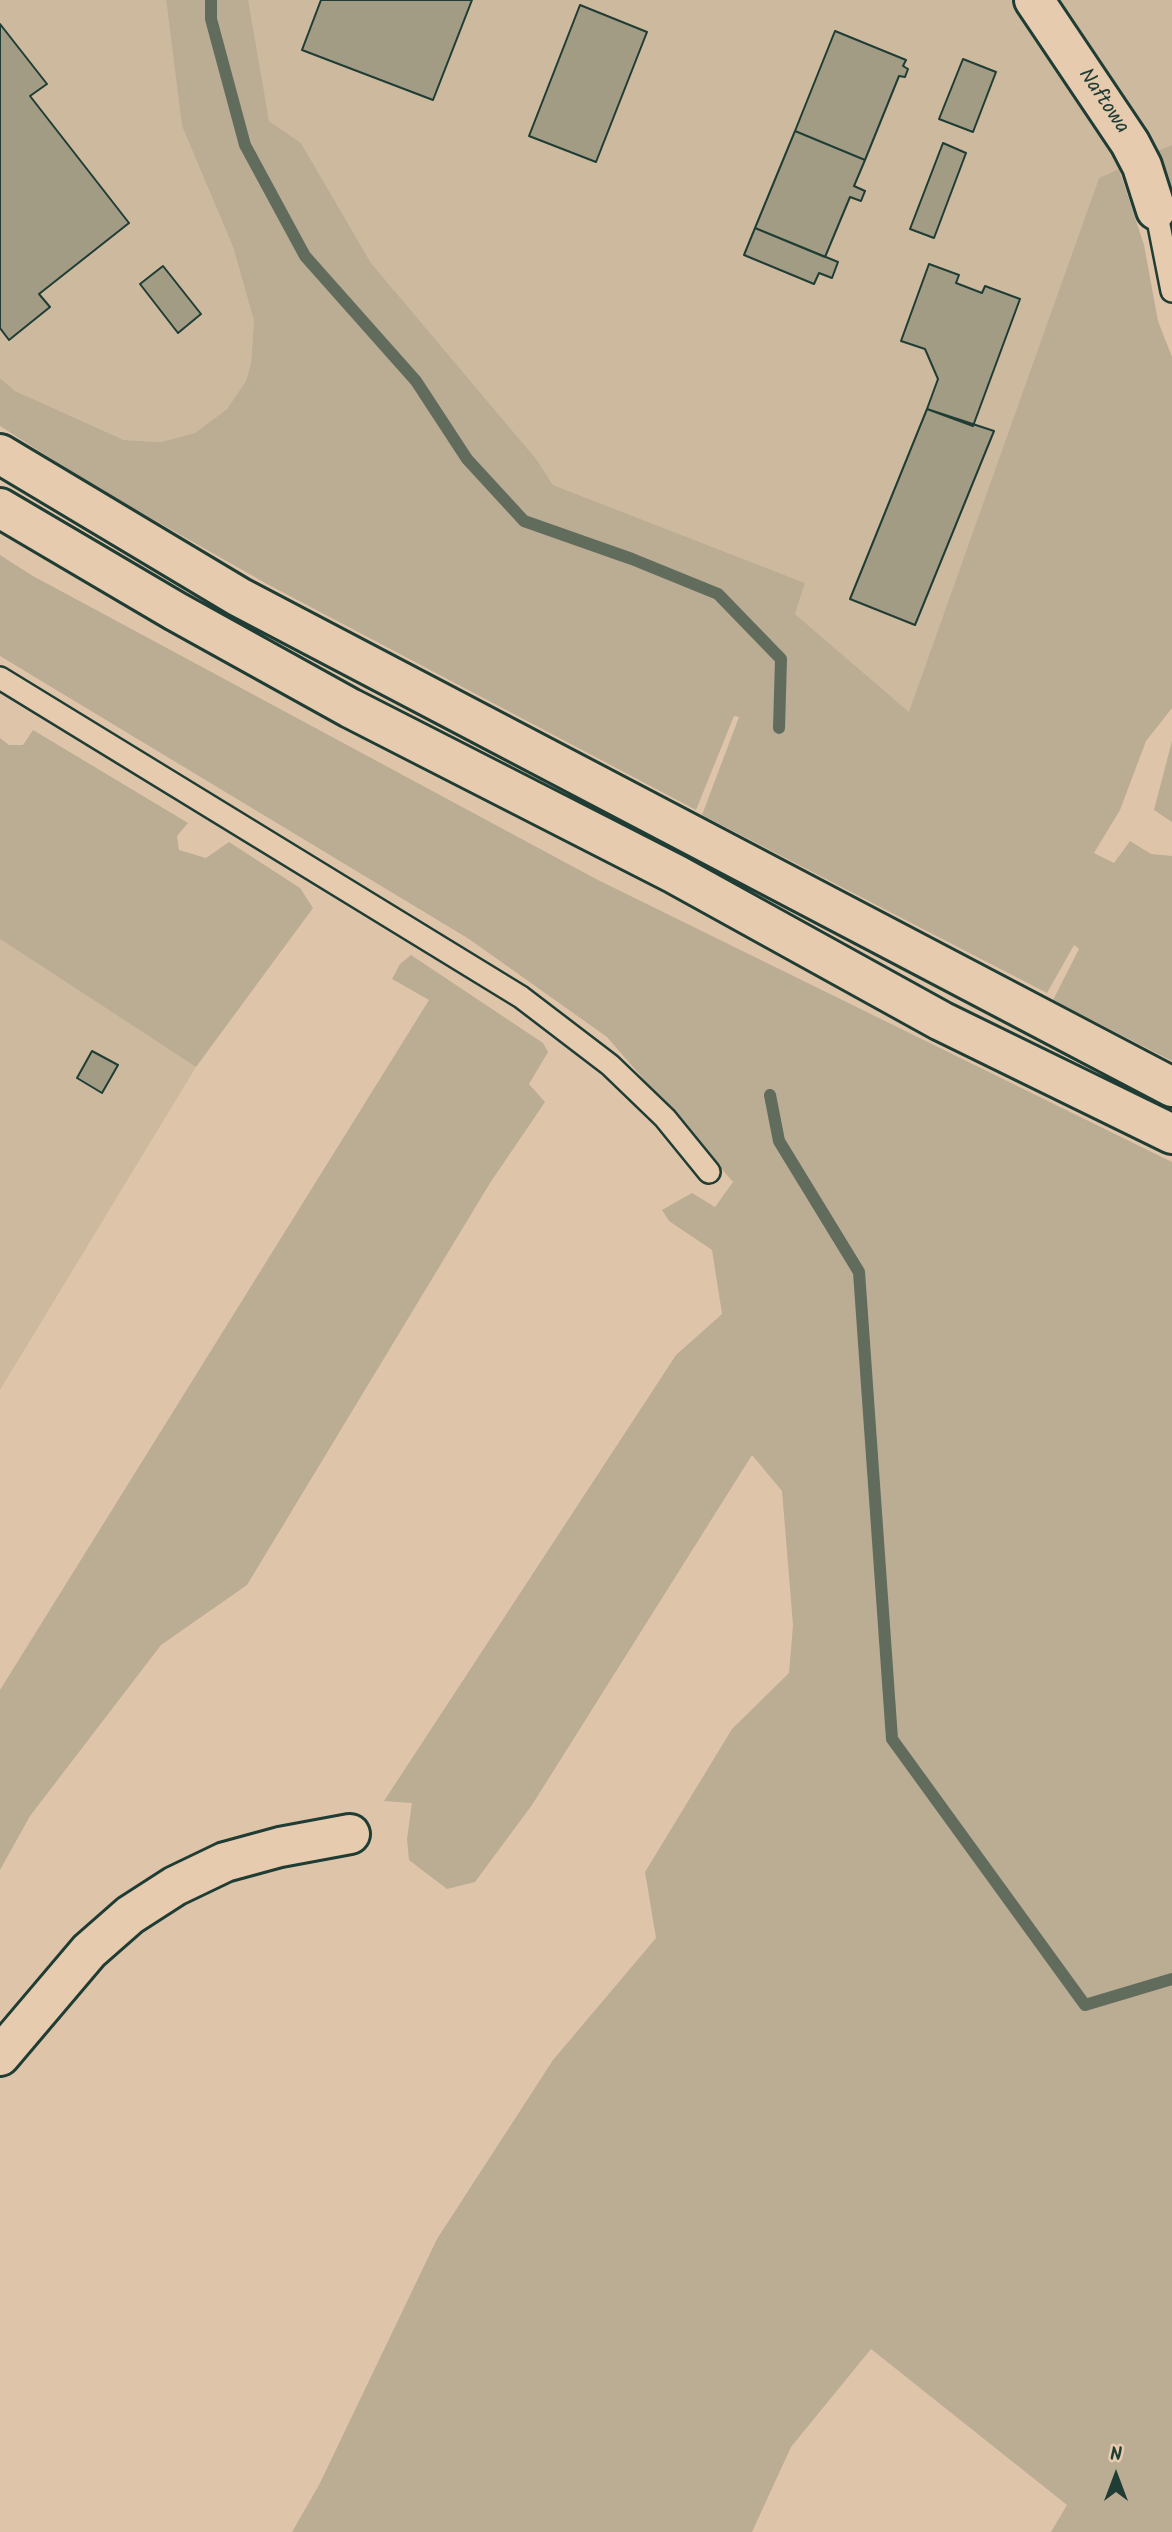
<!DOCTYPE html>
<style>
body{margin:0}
#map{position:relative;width:1172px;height:2532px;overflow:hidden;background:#dec5a9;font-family:Kalam,sans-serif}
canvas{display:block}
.north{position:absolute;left:1081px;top:2441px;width:70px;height:70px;-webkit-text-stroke:5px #e6cbae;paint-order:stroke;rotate:0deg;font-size:19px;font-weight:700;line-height:28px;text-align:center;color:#1f3d34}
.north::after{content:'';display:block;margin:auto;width:24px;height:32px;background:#1f3d34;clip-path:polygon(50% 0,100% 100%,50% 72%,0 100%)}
</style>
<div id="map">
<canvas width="1172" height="2532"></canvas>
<div class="north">N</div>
</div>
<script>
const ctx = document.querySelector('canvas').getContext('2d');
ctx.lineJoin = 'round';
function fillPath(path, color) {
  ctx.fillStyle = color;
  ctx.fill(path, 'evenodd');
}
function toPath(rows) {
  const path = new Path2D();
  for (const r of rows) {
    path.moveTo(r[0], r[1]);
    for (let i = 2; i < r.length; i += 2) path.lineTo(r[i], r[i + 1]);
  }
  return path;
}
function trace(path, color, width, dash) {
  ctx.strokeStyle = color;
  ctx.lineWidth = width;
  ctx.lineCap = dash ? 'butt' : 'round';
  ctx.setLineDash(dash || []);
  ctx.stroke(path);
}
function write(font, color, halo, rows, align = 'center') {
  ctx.font = font + ' Kalam,sans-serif';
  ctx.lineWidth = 7;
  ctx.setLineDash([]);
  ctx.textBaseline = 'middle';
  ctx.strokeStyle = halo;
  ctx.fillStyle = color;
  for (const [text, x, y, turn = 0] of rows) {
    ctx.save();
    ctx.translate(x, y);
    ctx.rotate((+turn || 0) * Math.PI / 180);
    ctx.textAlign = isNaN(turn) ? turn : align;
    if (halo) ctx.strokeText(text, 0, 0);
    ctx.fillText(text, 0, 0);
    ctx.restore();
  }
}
const built = toPath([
 [0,0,166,0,182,126,233,247,254,321,251,363,246,381,227,409,195,433,161,442,124,440,15,391,0,378],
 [248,0,1172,0,1172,145,1099,178,910,713,795,614,805,583,553,485,537,460,371,263,301,143,269,121,248,10],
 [0,939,196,1067,0,1390]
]);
const green = toPath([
 [166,0,248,0,269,121,301,143,371,263,537,460,553,485,805,583,795,614,909,712,1099,178,1119,169,1144,245,1158,321,1172,357,1172,708,1146,741,1120,810,1094,853,1114,863,1130,841,1151,854,1172,856,1172,1061,1053,1000,1079,949,1074,945,1047,993,702,815,739,717,734,716,696,810,267,584,96,487,0,426,0,378,15,391,124,440,161,442,195,433,227,409,246,381,251,363,254,321,233,247,182,126],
 [1172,145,1172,221,1151,154],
 [0,555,33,576,596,879,1172,1162,1172,2532,1051,2532,1067,2505,871,2349,791,2447,752,2532,292,2532,319,2485,437,2239,553,2060,656,1938,645,1872,732,1729,789,1673,793,1625,782,1491,752,1455,532,1805,475,1882,447,1889,409,1860,407,1839,412,1803,384,1801,676,1355,722,1314,712,1250,669,1221,662,1210,692,1193,715,1207,733,1182,607,1037,469,939,0,656],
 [33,730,188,823,177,836,179,850,206,858,229,842,300,888,313,908,196,1067,0,939,0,738,9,745,23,745],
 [1172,741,1172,822,1154,810],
 [411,955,543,1043,548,1052,529,1084,545,1102,490,1183,247,1585,161,1645,30,1816,0,1870,0,1690,429,1000,392,979,400,964]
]);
const stream = toPath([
 [211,0,211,19,245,145,305,256,416,381,467,459,524,521,632,559,718,594,781,659,779,728],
 [770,1095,779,1141,859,1272,892,1739,1085,2005,1172,1979]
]);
const building = toPath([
 [321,0,472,0,433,100,302,50,321,0],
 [580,5,647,32,596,162,529,136,580,5],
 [0,24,47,84,30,96,129,223,39,294,50,307,9,340,0,328,0,24],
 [835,31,906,60,903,66,908,69,905,77,899,76,865,160,795,131,835,31],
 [963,59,996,72,973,132,939,119,963,59],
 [795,131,865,160,854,186,865,191,861,201,850,197,825,257,755,228,795,131],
 [943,143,966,153,934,238,910,229,943,143],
 [755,228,838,262,832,278,819,273,814,284,744,255,755,228],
 [929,264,959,275,956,283,982,293,985,286,1020,299,973,426,927,409,938,379,925,349,901,341,929,264],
 [163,266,201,314,178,333,140,284,163,266],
 [927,409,994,431,915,625,850,599,927,409],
 [92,1051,118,1065,102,1093,77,1078,92,1051]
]);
const service = toPath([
 [1156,210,1172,291],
 [0,678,521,997,610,1065,665,1118,709,1172]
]);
const minor = toPath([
 [1034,0,1130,143,1142,166,1156,210],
 [0,2056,89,1951,130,1915,175,1886,225,1862,280,1847,350,1834]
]);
const primary = toPath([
 [0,454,239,597,1172,1087],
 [0,508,175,611,350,708,675,874,941,1021,1172,1134]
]);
const streetNames = [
 ["Naftowa",1102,102,56]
];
fillPath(built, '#ccb99e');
fillPath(green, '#bbac94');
trace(stream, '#616c5c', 12);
fillPath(building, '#a39c85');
trace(building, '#1f3d34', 2);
trace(service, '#1f3d34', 26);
trace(minor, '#1f3d34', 44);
trace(primary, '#1f3d34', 44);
trace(service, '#e6cbae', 21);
trace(minor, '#e6cbae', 38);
trace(primary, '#e6cbae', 38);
write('21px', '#1f3d34', '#e6cbae', streetNames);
</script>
